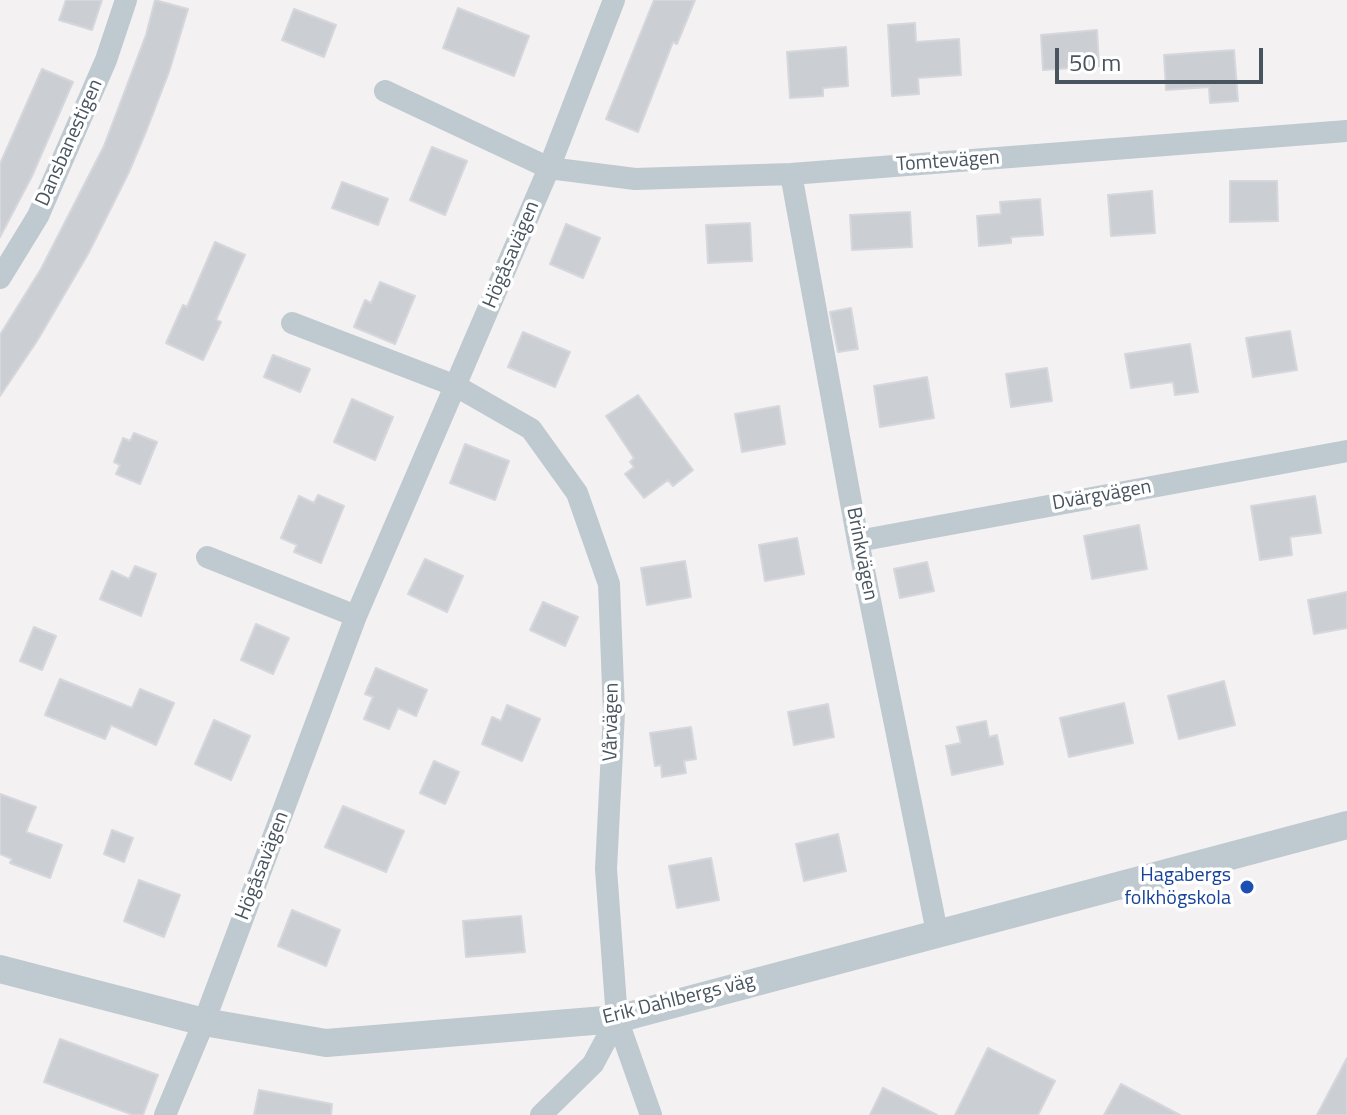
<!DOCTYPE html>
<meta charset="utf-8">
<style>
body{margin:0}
#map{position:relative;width:1347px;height:1115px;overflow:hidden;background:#f3f1f1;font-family:"Titillium Web",sans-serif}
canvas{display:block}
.scale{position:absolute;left:1055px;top:48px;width:208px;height:36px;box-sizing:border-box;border:4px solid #48555f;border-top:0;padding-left:10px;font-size:24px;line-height:28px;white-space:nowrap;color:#48555f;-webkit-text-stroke:6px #fff;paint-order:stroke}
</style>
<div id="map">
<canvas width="1347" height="1115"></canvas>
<div class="scale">50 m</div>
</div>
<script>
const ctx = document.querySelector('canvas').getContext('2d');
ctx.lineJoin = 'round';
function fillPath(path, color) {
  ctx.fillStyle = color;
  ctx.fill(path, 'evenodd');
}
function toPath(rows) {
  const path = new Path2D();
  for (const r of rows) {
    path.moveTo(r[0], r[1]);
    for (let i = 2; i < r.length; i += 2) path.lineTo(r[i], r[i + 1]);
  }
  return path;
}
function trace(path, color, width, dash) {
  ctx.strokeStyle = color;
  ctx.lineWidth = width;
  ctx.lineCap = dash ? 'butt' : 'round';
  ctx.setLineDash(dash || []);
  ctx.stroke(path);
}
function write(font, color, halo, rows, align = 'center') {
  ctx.font = font + ' "Titillium Web",sans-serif';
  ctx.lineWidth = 7;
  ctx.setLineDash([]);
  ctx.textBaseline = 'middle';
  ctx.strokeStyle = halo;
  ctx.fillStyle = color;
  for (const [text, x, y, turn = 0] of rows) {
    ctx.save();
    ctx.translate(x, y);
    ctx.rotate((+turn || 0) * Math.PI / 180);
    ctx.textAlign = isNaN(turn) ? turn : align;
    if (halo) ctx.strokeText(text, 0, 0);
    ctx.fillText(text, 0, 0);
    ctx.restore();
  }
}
const building = toPath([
 [66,0,102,0,92,30,59,20,66,0],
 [155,0,188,9,169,72,147,129,129,172,88,254,37,341,0,396,0,335,41,269,104,146,146,35,155,0],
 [654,0,695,0,677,44,673,42,638,132,606,119,654,0],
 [458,8,529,36,514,76,443,48,458,8],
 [294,9,336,25,324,57,282,40,294,9],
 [915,23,916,42,959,39,961,75,918,78,919,94,892,96,888,25,915,23],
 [1097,30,1099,66,1043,70,1041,35,1097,30],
 [846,47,848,86,823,88,823,96,790,98,787,52,846,47],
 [1234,50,1238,101,1210,103,1209,87,1166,90,1164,55,1234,50],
 [42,69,73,82,32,176,0,237,0,164,42,69],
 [432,147,467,161,445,215,410,200,432,147],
 [1230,181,1277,181,1278,221,1230,222,1230,181],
 [342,182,388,199,378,225,332,208,342,182],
 [1152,191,1155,233,1111,236,1108,195,1152,191],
 [1040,199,1043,235,1011,237,1011,243,979,246,977,216,1001,214,1000,202,1040,199],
 [910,212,912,247,852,250,850,215,910,212],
 [750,223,752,261,708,263,706,225,750,223],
 [566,224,600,238,583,278,550,264,566,224],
 [215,242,245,255,216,320,221,322,203,360,166,343,183,305,187,307,215,242],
 [380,282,415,296,395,344,354,327,365,300,371,303,380,282],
 [851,308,858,349,838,352,830,312,851,308],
 [1290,331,1297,370,1253,377,1246,338,1290,331],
 [523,332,570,352,555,387,508,367,523,332],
 [1190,344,1198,392,1175,395,1173,382,1131,388,1125,354,1190,344],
 [273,355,310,369,300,392,264,377,273,355],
 [1047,368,1052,401,1011,407,1006,374,1047,368],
 [927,377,934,418,880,427,874,386,927,377],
 [638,395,693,470,673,486,668,480,644,498,625,474,634,467,630,462,634,458,606,416,638,395],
 [352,399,393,417,375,460,334,442,352,399],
 [779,406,785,444,742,452,735,414,779,406],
 [134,433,157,442,140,484,116,474,120,465,114,462,123,438,130,441,134,433],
 [465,444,509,461,495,500,450,483,465,444],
 [318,495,344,506,321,563,294,552,297,545,281,538,299,496,314,503,318,495],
 [1315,496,1321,533,1290,537,1292,555,1260,560,1251,506,1315,496],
 [1139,525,1147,569,1092,579,1084,536,1139,525],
 [797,538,804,574,765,581,759,545,797,538],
 [425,559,463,576,447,612,408,594,425,559],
 [685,561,691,597,647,605,641,568,685,561],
 [927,562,934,591,900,598,894,569,927,562],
 [135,566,156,574,141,616,100,599,112,571,129,579,135,566],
 [1347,592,1347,628,1314,634,1308,600,1347,592],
 [543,602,578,617,565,646,530,630,543,602],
 [256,624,289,638,273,674,241,660,256,624],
 [34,627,56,636,42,670,20,661,34,627],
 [376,668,427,690,416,716,398,708,389,729,364,719,373,697,365,694,376,668],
 [60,679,132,708,140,689,174,703,156,745,111,725,105,739,45,715,60,679],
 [1224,681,1235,725,1179,739,1168,696,1224,681],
 [1124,703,1133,743,1069,757,1060,718,1124,703],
 [828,704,834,737,794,745,788,712,828,704],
 [507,705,540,719,522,761,482,744,492,717,501,721,507,705],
 [214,720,250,736,231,780,195,764,214,720],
 [986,721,989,737,997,735,1003,764,952,775,946,746,961,743,957,727,986,721],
 [691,727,696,759,684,761,686,773,662,777,661,765,655,766,650,733,691,727],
 [434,761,459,772,445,804,420,793,434,761],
 [0,794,36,807,26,832,62,845,50,878,10,863,12,859,0,854,0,794],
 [343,806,404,831,386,872,325,847,343,806],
 [112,830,133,838,124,862,104,854,112,830],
 [838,834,846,871,804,881,796,844,838,834],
 [711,858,719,900,677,908,669,866,711,858],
 [139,880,180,895,164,937,124,921,139,880],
 [292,910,340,930,326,966,278,946,292,910],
 [521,916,525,952,466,957,463,921,521,916],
 [60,1039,158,1075,143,1115,133,1115,44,1082,60,1039],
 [988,1048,1055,1081,1038,1115,955,1115,988,1048],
 [1347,1058,1347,1115,1317,1115,1347,1058],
 [1121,1084,1180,1115,1104,1115,1121,1084],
 [883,1088,937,1115,870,1115,883,1088],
 [259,1090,332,1104,331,1115,254,1115,259,1090]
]);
const minor = toPath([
 [385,91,549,168,635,179,791,174,1347,131],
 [791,174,858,541,937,932],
 [0,278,38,216,106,60,126,0],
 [292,323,456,386,531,429,577,493,609,584,614,712,606,869,617,1019,651,1115],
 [858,541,1347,451],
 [207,557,356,616],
 [165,1115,204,1022,356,616,549,168,614,0],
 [541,1115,593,1064,617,1019]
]);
const tertiary = toPath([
 [0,969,204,1022,326,1043,617,1019,1347,825]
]);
const markers = [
 [1247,887,8,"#1a4fb4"]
];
const streetNames = [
 ["Dansbanestigen",70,143,-66],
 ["Tomtevägen",948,162,-4],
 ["Högåsavägen",512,255,-67],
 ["Dvärgvägen",1102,496,-10],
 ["Brinkvägen",861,554,79],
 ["Vårvägen",612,722,-89],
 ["Högåsavägen",263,866,-69],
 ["Erik Dahlbergs väg",679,1000,-14]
];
const transitNames = [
 ["Hagabergs",1231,876],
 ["folkhögskola",1231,899]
];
fillPath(building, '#cbced3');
trace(building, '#d5d7dc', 2);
trace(minor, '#bec9d0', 22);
trace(tertiary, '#bec9d0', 28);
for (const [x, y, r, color] of markers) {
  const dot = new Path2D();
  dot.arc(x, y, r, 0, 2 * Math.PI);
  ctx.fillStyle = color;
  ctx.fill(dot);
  trace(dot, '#fff', 3);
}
write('20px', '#48555f', '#fff', streetNames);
write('20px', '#164399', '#fff', transitNames, 'right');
</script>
